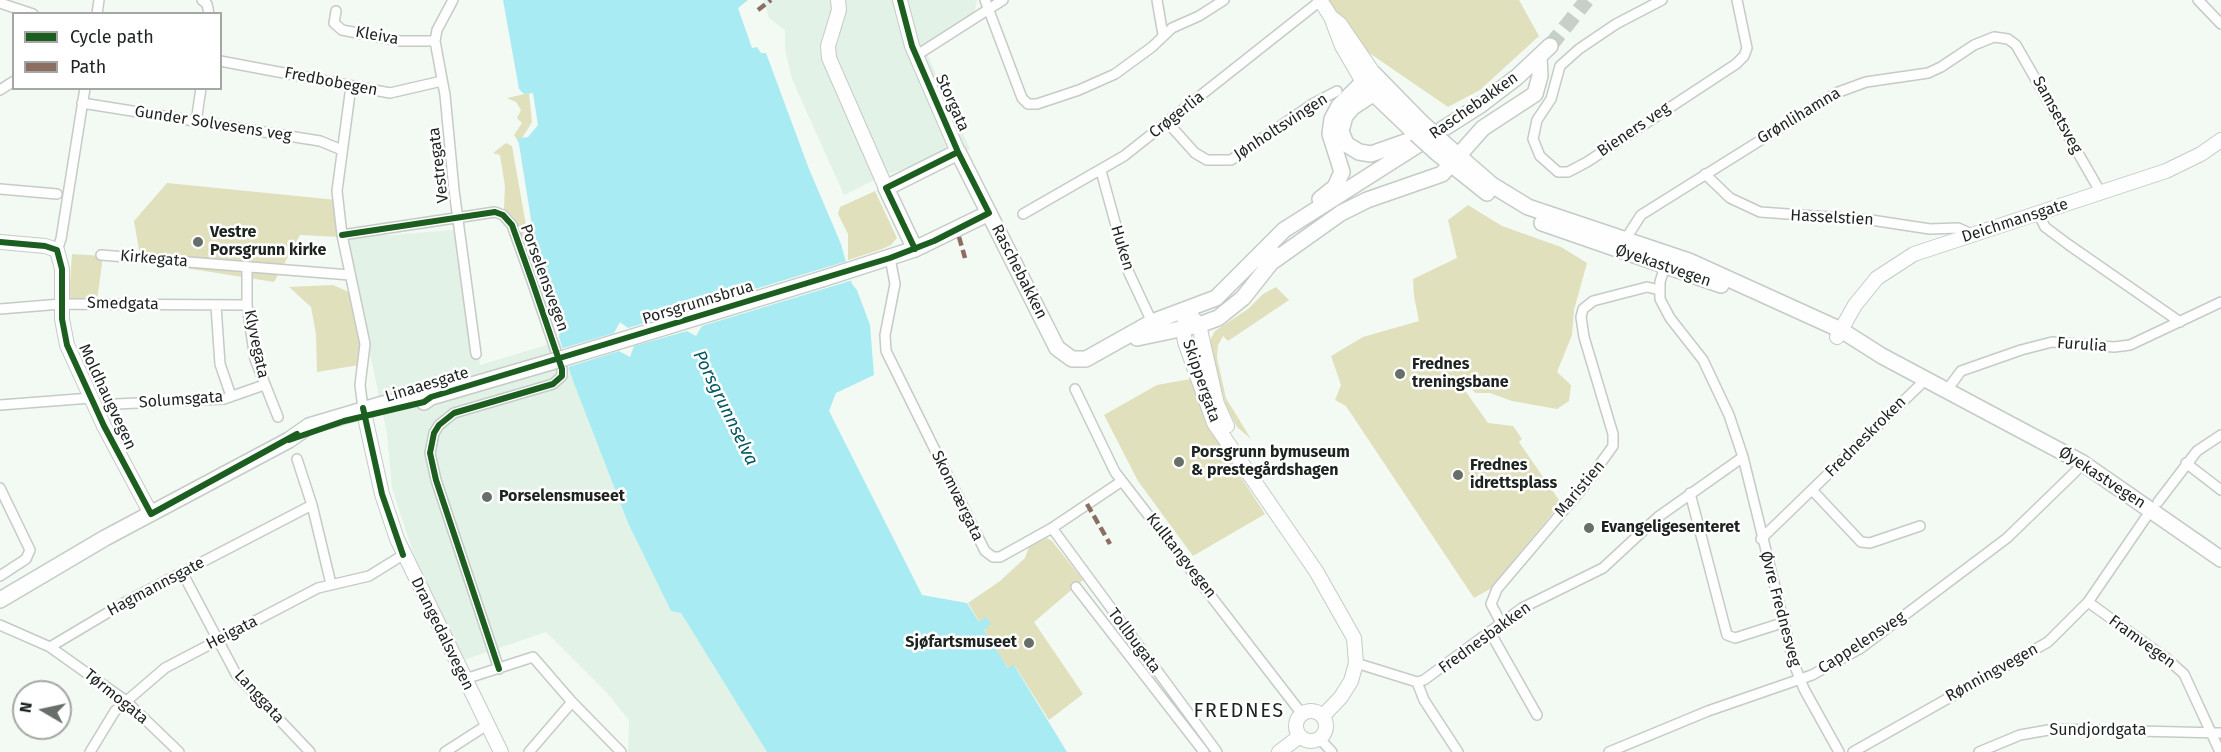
<!DOCTYPE html>
<meta charset="utf-8">
<style>
body{margin:0}
#map{position:relative;width:2221px;height:752px;overflow:hidden;background:#f2faf3;font-family:"Fira Sans",sans-serif}
canvas{display:block}
.legend{position:absolute;left:12px;top:12px;width:210px;height:78px;box-sizing:border-box;background:#fff;border:2px solid #a5a7a5;margin:0;padding:8px 10px;list-style:none;font-size:18px;color:#1d231f}
.legend li{display:flex;align-items:center;gap:12px;height:30px}
.legend b{width:30px;border:2px solid #a5a7a5}
.north{position:absolute;left:12px;top:680px;width:60px;height:60px;box-sizing:border-box;background:#fff;border:2px solid #a5a7a5;border-radius:50%;rotate:279deg;font-size:16px;font-weight:700;line-height:24px;text-align:center;color:#1d231f}
.north::after{content:'';display:block;margin:auto;width:21px;height:27px;background:#686e69;clip-path:polygon(50% 0,100% 100%,50% 72%,0 100%)}
</style>
<div id="map">
<canvas width="2221" height="752"></canvas>
<ul class="legend">
<li><b style="height:8px;background:#1b5e20"></b>Cycle path</li>
<li><b style="height:8px;background:#8d6e63"></b>Path</li>
</ul>
<div class="north">N</div>
</div>
<script>
const ctx = document.querySelector('canvas').getContext('2d');
ctx.lineJoin = 'round';
function fillPath(path, color) {
  ctx.fillStyle = color;
  ctx.fill(path, 'evenodd');
}
function toPath(rows) {
  const path = new Path2D();
  for (const r of rows) {
    if (r.length === 3) {
      path.moveTo(r[0] + r[2], r[1]);
      path.arc(r[0], r[1], r[2], 0, 2 * Math.PI);
      continue;
    }
    path.moveTo(r[0], r[1]);
    for (let i = 2; i < r.length; i += 2) path.lineTo(r[i], r[i + 1]);
  }
  return path;
}
function trace(path, color, width, dash) {
  ctx.strokeStyle = color;
  ctx.lineWidth = width;
  ctx.lineCap = dash ? 'butt' : 'round';
  ctx.setLineDash(dash || []);
  ctx.stroke(path);
}
function write(font, color, halo, rows, align = 'center') {
  ctx.font = font + ' "Fira Sans",sans-serif';
  ctx.lineWidth = 5;
  ctx.setLineDash([]);
  ctx.textBaseline = 'middle';
  ctx.strokeStyle = halo;
  ctx.fillStyle = color;
  for (const [text, x, y, turn = 0] of rows) {
    ctx.save();
    ctx.translate(x, y);
    ctx.rotate((+turn || 0) * Math.PI / 180);
    ctx.textAlign = isNaN(turn) ? turn : align;
    if (halo) ctx.strokeText(text, 0, 0);
    ctx.fillText(text, 0, 0);
    ctx.restore();
  }
}
const built = toPath([
 [764,0,977,0,974,14,925,50,970,149,884,175,844,195,792,79,785,50,785,30,769,18],
 [452,230,459,241,480,365,560,341,573,381,628,523,671,611,681,613,767,752,628,752,629,720,606,692,546,632,464,660,415,558,392,488,387,434,345,235,391,235]
]);
const green = toPath([
 [1321,0,1519,0,1539,36,1480,90,1448,107,1346,37],
 [529,93,532,122,519,143,514,135,522,123,517,118,521,110,516,102,507,98],
 [506,143,512,146,531,254,527,254,514,218,504,209,505,186,500,155,493,153],
 [167,183,337,200,340,237,300,235,274,282,141,261,134,221],
 [875,191,897,238,891,245,882,249,848,260,848,234,838,214,840,207],
 [1468,205,1502,226,1561,247,1587,263,1574,310,1572,335,1557,372,1571,385,1569,401,1557,409,1512,401,1490,393,1476,393,1454,375,1488,423,1513,426,1522,439,1519,442,1561,503,1490,589,1474,598,1346,406,1335,400,1341,385,1331,356,1363,337,1419,321,1414,296,1413,279,1457,258,1448,220],
 [72,254,103,256,97,301,69,300],
 [333,285,349,292,361,347,359,365,317,372,316,334,311,307,289,287],
 [1276,287,1289,300,1228,341,1223,336,1218,345,1217,358,1226,398,1251,439,1237,427,1226,406,1209,342,1215,331,1248,309,1263,294],
 [1190,379,1218,442,1265,514,1193,556,1138,481,1104,415,1157,385],
 [1047,538,1052,541,1083,580,1034,622,1083,694,1049,720,1015,666,1009,669,1000,656,968,603,1000,581,1025,558,1029,547]
]);
const water = toPath([
 [503,0,748,0,738,8,752,48,757,47,761,53,766,53,809,169,841,244,852,284,857,290,870,325,874,375,836,393,829,411,922,595,967,603,979,622,986,617,991,624,984,630,1008,668,1014,665,1067,752,767,752,681,613,671,611,628,523,573,381,559,337,561,326,534,238,518,138,528,137,538,125,533,93,524,94,519,89]
]);
const pier = toPath([
 [847,261,853,280,702,326,696,336,687,331,634,346,630,357,619,351,565,368,560,349,614,333,620,322,628,328,681,312,685,301,696,307]
]);
const primaryTunnel = toPath([
 [1550,46,1587,0]
]);
const street = toPath([
 [202,0,207,4,209,14],
 [453,0,437,30,435,41,445,95,454,190,476,354],
 [985,0,1022,98,1028,104,1037,104,1079,90,1115,74,1152,47,1172,28,1199,16,1224,0],
 [1157,0,1163,35],
 [1662,0,1616,24,1579,49,1560,66,1551,99,1537,120,1533,139,1540,156,1558,172,1568,172,1587,162,1736,64,1744,56,1747,48,1737,0],
 [2198,0,2221,24],
 [0,3,33,14],
 [336,11,334,23,342,30,400,41,435,41],
 [97,14,99,0],
 [917,55,1003,0],
 [220,61,390,93,442,81],
 [351,86,337,191,342,235,365,344,360,385,363,408],
 [0,90,14,81],
 [82,103,320,141,342,150],
 [196,122,201,88],
 [1168,123,1195,153,1207,160,1231,160,1314,103,1337,91],
 [1101,171,1129,273,1152,322],
 [1705,174,1730,198,1760,212,1871,220,1930,229,1958,228,1965,231,1967,236],
 [0,189,57,194],
 [2038,213,2045,227,2069,245,2180,322],
 [1023,214,1124,156,1320,1],
 [342,235,495,212,503,215,512,225,533,284,562,369,562,376,553,384,454,413,439,425,434,433,430,453,436,480,499,669],
 [1623,243,1641,215,1836,93,1866,82,1928,73,1941,67,1974,45,1994,37,2008,39,2016,45,2101,193],
 [57,250,61,239,85,88],
 [101,255,350,275],
 [890,258,895,284,885,335,886,351,985,551,993,557,1000,557,1052,528,1122,481],
 [1666,262,1660,282,1660,299,1670,318,1703,360,1729,415,1743,457,1794,664,1804,689,1839,752],
 [247,268,247,305,255,359,278,417],
 [216,306,220,364,231,396],
 [0,309,61,304,247,305],
 [1075,389,1115,472,1302,714],
 [1947,390,1961,371,2021,350,2052,342,2114,347,2130,345,2221,302],
 [0,405,91,398],
 [97,412,116,404,224,399,264,385],
 [297,459,312,505,331,584],
 [2186,463,2221,490],
 [0,488,30,550,26,559,0,576],
 [1813,491,1861,542,1870,543,1920,526],
 [1690,493,1727,635,1735,638,1782,623],
 [2158,502,2197,451,2221,435],
 [1052,528,1217,752],
 [1761,539,1920,385],
 [182,572,236,674,310,752],
 [1076,587,1204,752],
 [2088,602,2166,658,2184,674,2220,752],
 [1501,623,1491,604,1497,589,1585,485,1613,446,1613,434,1584,337,1581,317,1583,309,1593,301,1647,287,1659,290],
 [0,625,50,647,129,600,312,505],
 [1490,632,1537,715],
 [50,647,126,701,179,752],
 [1356,663,1417,682,1424,680,1522,608,1603,568,1658,517,1743,457],
 [465,679,533,657,572,702,621,752],
 [1417,682,1424,700,1458,752],
 [1320,739,1332,752],
 [90,752,115,711,165,668,318,588,369,576,403,555],
 [445,752,487,725],
 [529,752,572,702],
 [1609,752,1708,711,1812,675,1861,648,2007,538,2076,471],
 [1853,752,2048,642,2088,602,2151,510],
 [1979,752,2020,735,2054,729,2221,733]
]);
const secondary = toPath([
 [838,0,839,10,828,46,829,58,886,188],
 [900,0,912,46,958,152],
 [1320,0,1331,17,1342,46,1363,82],
 [1331,17,1340,24,1374,74],
 [0,242,45,246,57,250,62,269,62,319,67,345,104,426,151,514],
 [1187,311,1183,329,1185,342,1214,423,1316,571,1354,638,1356,663,1351,681,1341,697,1323,716],
 [1192,317,1199,325,1217,404,1227,426],
 [1837,337,1855,305,1877,278,1914,254,2166,171,2201,154,2221,140],
 [363,408,382,494,397,539,501,752],
 [1311,726,15],
 [1279,752,1300,736]
]);
const primary = toPath([
 [1385,86,1353,107,1345,116,1341,131,1346,144,1359,152,1371,154,1425,135],
 [1369,89,1416,134],
 [1446,145,1492,185,1528,207,1689,261,1841,330,1882,356,2081,462,2221,559],
 [1437,153,1487,193],
 [1320,199,1335,187,1342,172,1330,134,1332,119,1339,106,1363,82,1374,74,1420,121],
 [1542,223,1721,285],
 [915,249,886,188,958,152,1057,348,1072,359,1086,359,1152,322,1216,298,1284,230,1479,106,1517,77,1550,46],
 [1272,262,1341,213,1367,200,1442,174,1483,128,1535,94,1540,76,1539,57],
 [822,279,915,249,989,213],
 [1137,338,1199,325,1218,318,1243,298,1277,255],
 [424,402,431,397,551,362],
 [0,600,105,538,289,440,309,426,383,404,422,396,431,397]
]);
const primaryBridge = toPath([
 [1420,121,1446,145],
 [1416,134,1437,153],
 [551,362,822,279]
]);
const quiet = toPath([
 [758,10,771,0],
 [959,237,965,258],
 [1087,504,1110,544]
]);
const cycleway = toPath([
 [342,235,495,212,503,215,512,225,533,284,562,369,562,376,553,384,454,413,439,425,434,433,430,453,436,480,499,669],
 [0,242,45,246,57,250,62,269,62,319,67,345,104,426,151,514,297,434],
 [915,249,886,188,958,152],
 [363,408,382,494,403,555],
 [289,440,344,421,424,402,431,397,890,258,934,241,989,213,958,152,912,46,900,0]
]);
const markers = [
 [198,242,6,"#686e69"],
 [1400,374,6,"#686e69"],
 [1179,462,6,"#686e69"],
 [1458,475,6,"#686e69"],
 [487,497,6,"#686e69"],
 [1589,528,6,"#686e69"],
 [1029,643,6,"#686e69"]
];
const streetNames = [
 ["Kleiva",377,36,10],
 ["Fredbobegen",331,82,11],
 ["Storgata",952,103,66],
 ["Raschebakken",1474,106,-35],
 ["Crøgerlia",1177,115,-38],
 ["Samsetsveg",2057,115,61],
 ["Grønlihamna",1799,116,-31],
 ["Gunder Solvesens veg",213,124,9],
 ["Jønholtsvingen",1281,127,-33],
 ["Bieners veg",1634,130,-34],
 ["Vestregata",439,165,-97],
 ["Hasselstien",1832,218,3],
 ["Deichmansgate",2015,221,-18],
 ["Huken",1122,248,73],
 ["Kirkegata",154,259,5],
 ["Øyekastvegen",1663,266,19],
 ["Raschebakken",1019,272,63],
 ["Porselensvegen",544,278,70],
 ["Porsgrunnsbrua",698,303,-17],
 ["Smedgata",123,304,1],
 ["Klyvegata",256,344,78],
 ["Furulia",2082,345,4],
 ["Skippergata",1201,381,71],
 ["Linaaesgate",427,385,-17],
 ["Moldhaugvegen",107,397,65],
 ["Solumsgata",181,400,-4],
 ["Fredneskroken",1866,437,-45],
 ["Øyekastvegen",2102,478,33],
 ["Maristien",1580,489,-50],
 ["Skomværgata",957,496,64],
 ["Kulltangvegen",1181,556,52],
 ["Hagmannsgate",156,587,-28],
 ["Øvre Frednesveg",1780,609,75],
 ["Heigata",232,633,-27],
 ["Drangedalsvegen",442,634,64],
 ["Frednesbakken",1485,638,-36],
 ["Tollbugata",1134,641,53],
 ["Framvegen",2142,642,36],
 ["Cappelensveg",1862,643,-33],
 ["Rønningvegen",1992,673,-29],
 ["Tørmogata",116,697,39],
 ["Langgata",259,697,48],
 ["Sundjordgata",2098,731]
];
const poiNames = [
 ["Vestre",210,233],
 ["Porsgrunn kirke",210,251],
 ["Frednes",1412,365],
 ["treningsbane",1412,383],
 ["Porsgrunn bymuseum",1191,453],
 ["& prestegårdshagen",1191,471],
 ["Frednes",1470,466],
 ["idrettsplass",1470,484],
 ["Porselensmuseet",499,497],
 ["Evangeligesenteret",1601,528],
 ["Sjøfartsmuseet",1017,643,"right"]
];
const waterNames = [
 ["Porsgrunnselva",725,408,64]
];
const quarterNames = [
 ["FREDNES",1239,711]
];
fillPath(built, '#e2f2e6');
fillPath(green, '#e0e0bd');
fillPath(water, '#a8ebf3');
fillPath(pier, '#f2faf3');
trace(primaryTunnel, '#c7cfc9', 15, [15, 8]);
trace(street, '#c5cbc6', 12);
trace(secondary, '#c5cbc6', 16);
trace(primary, '#c5cbc6', 18);
trace(street, '#fdfefd', 9);
trace(secondary, '#fdfefd', 14);
trace(primary, '#fdfefd', 15);
trace(primaryBridge, '#c5cbc6', 18, []);
trace(primaryBridge, '#fdfefd', 15);
trace(quiet, '#8d6e63', 4.5, [9, 4.5]);
trace(cycleway, '#1b5e20', 6);
for (const [x, y, r, color] of markers) {
  const dot = new Path2D();
  dot.arc(x, y, r, 0, 2 * Math.PI);
  ctx.fillStyle = color;
  ctx.fill(dot);
  trace(dot, '#fff', 2);
}
write('16px', '#1d231f', '#fff', streetNames);
write('bold 16px', '#1d231f', '#fff', poiNames, 'left');
write('italic 18px', '#015862', '#fff', waterNames);
ctx.letterSpacing = '1.5px';
write('20px', '#1d231f', '#fff', quarterNames);
ctx.letterSpacing = '0px';
</script>
